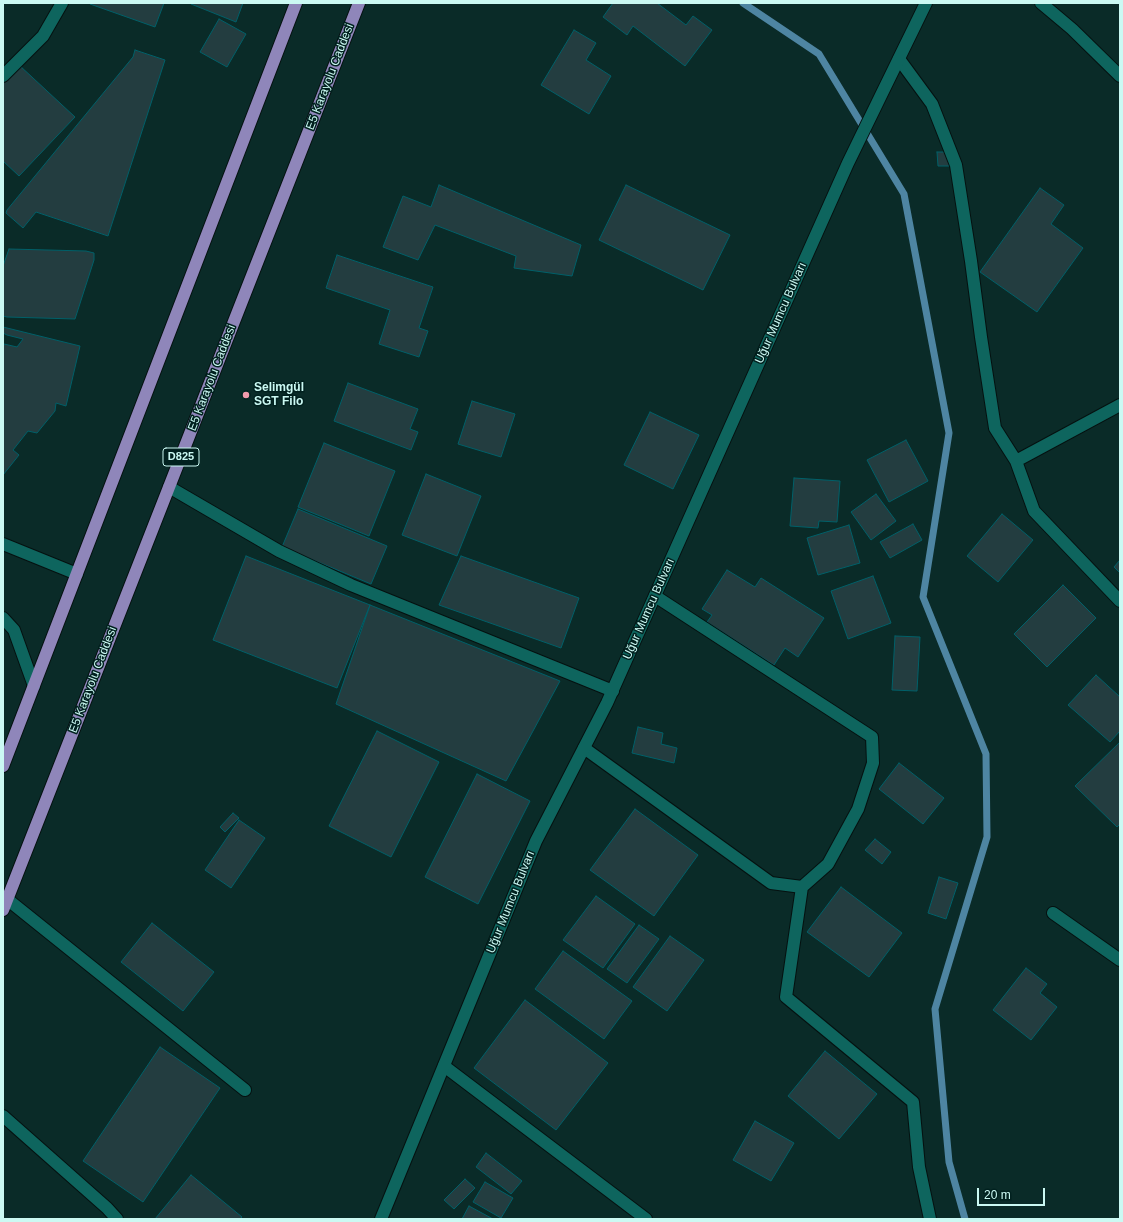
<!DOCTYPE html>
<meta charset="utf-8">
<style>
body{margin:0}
#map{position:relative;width:1123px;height:1222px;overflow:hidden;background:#0a2b28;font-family:Helvetica,sans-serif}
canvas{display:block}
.frame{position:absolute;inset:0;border:4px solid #cbf9f3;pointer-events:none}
.scale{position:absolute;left:977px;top:1188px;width:68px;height:18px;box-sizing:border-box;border:2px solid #cbf9f3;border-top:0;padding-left:5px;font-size:12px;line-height:14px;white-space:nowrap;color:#cbf9f3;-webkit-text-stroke:3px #01211f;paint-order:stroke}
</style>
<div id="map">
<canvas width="1123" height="1222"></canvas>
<div class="frame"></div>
<div class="scale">20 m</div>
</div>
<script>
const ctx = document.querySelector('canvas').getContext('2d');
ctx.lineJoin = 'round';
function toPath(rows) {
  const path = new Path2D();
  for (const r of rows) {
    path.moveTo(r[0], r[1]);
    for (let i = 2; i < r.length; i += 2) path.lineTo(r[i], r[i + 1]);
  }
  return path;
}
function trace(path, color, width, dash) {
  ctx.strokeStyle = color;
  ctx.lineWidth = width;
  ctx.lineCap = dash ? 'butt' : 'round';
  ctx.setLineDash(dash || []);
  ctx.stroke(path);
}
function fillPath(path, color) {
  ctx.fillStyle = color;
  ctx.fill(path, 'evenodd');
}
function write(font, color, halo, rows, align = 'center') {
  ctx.font = font + ' Helvetica,sans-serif';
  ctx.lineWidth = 3;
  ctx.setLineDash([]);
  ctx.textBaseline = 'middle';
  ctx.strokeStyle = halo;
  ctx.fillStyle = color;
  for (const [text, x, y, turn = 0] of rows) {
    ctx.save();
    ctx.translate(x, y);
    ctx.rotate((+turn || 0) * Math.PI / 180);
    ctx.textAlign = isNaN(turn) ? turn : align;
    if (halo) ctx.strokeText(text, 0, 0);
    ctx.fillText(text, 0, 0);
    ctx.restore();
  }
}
const stream = toPath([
 [743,3,819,54,904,194,949,433,923,597,986,754,987,837,935,1009,949,1162,965,1219]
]);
const building = toPath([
 [90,3,164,3,155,27,90,4,90,3],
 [192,3,243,3,236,22,191,4,192,3],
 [613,3,657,3,686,25,693,16,712,30,685,66,633,26,627,35,603,17,613,3],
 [219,19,246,34,227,67,200,52,219,19],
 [574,30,596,43,586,60,611,76,589,114,541,85,574,30],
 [135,50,165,60,108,236,36,212,23,228,6,213,7,210,133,57,135,50],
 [19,65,75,117,19,176,3,161,3,82,19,65],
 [937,152,949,152,949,166,938,166,937,152],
 [439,185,581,245,572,276,514,268,516,256,435,225,418,260,383,247,403,196,431,207,439,185],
 [626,185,730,235,703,290,599,240,626,185],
 [1040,188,1064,205,1051,224,1083,248,1037,312,980,272,1040,188],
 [9,249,86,251,94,253,94,260,75,319,7,317,3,316,3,266,9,249],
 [337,255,433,287,419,328,428,331,419,357,379,344,390,310,326,288,337,255],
 [3,327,80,346,66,406,56,403,55,411,37,433,28,431,13,450,19,455,3,475,3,349,4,344,17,347,23,339,7,335,3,333,3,327],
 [348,383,418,409,410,429,418,432,411,450,334,421,348,383],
 [472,401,515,414,501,457,458,444,472,401],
 [650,412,699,435,673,489,624,465,650,412],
 [906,440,928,481,889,502,867,460,906,440],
 [324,443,395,471,369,536,298,507,324,443],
 [426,474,481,496,457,556,402,535,426,474],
 [794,478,840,481,837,522,819,521,818,528,790,526,794,478],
 [876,494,896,521,871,540,851,512,876,494],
 [298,509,387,546,371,584,282,547,298,509],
 [1002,514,1033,540,998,582,967,556,1002,514],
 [913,524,922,540,890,558,880,542,913,524],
 [849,525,860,563,818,575,807,538,849,525],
 [246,556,370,605,337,688,213,640,246,556],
 [461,556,579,598,561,648,439,605,461,556],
 [1120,560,1120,573,1114,567,1120,560],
 [727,570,755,587,761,578,824,618,798,657,785,648,774,665,707,622,712,615,702,609,727,570],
 [873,576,891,623,848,639,831,591,873,576],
 [1063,585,1096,618,1047,667,1014,634,1063,585],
 [370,605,560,681,506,781,336,704,370,605],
 [895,636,920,637,917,691,892,690,895,636],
 [1096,675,1120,697,1120,731,1110,742,1068,705,1096,675],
 [638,727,663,733,661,744,677,748,674,763,632,753,638,727],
 [377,731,439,762,391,857,329,826,377,731],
 [1120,742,1120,824,1117,827,1075,786,1120,742],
 [899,763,944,798,923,824,879,789,899,763],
 [477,774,530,801,478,904,425,877,477,774],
 [635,809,698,855,654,916,590,870,635,809],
 [233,813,239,818,225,832,220,827,233,813],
 [239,820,265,838,231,888,205,870,239,820],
 [875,839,891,852,882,864,865,850,875,839],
 [939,877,958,883,946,919,928,913,939,877],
 [841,887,902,933,869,977,807,932,841,887],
 [596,896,635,924,603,968,563,940,596,896],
 [152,923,214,972,183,1011,121,962,152,923],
 [639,925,659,939,627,983,607,969,639,925],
 [670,936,704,960,667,1011,633,987,670,936],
 [563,951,632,1001,604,1039,535,989,563,951],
 [1026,968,1047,984,1040,993,1057,1007,1031,1040,993,1010,1026,968],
 [525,1000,608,1063,556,1130,474,1068,525,1000],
 [160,1047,220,1088,143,1202,83,1161,160,1047],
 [825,1051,877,1094,839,1139,788,1096,825,1051],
 [755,1121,794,1143,771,1181,733,1160,755,1121],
 [486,1153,522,1181,511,1194,476,1167,486,1153],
 [191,1175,242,1217,240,1219,155,1219,191,1175],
 [465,1179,475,1188,454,1209,444,1200,465,1179],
 [485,1182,513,1198,501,1218,473,1202,485,1182],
 [469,1206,493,1219,462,1219,469,1206]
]);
const service = toPath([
 [7,899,245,1090]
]);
const minor = toPath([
 [1041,3,1072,29,1120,76],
 [899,59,932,104,956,165,971,261,981,337,995,428,1016,461,1034,511,1120,601],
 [3,76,43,36,62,3],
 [1016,461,1120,405],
 [169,487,279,551,351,585,613,691],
 [3,544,77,574],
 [3,618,14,630,34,686],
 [584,748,771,883,802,887,828,864,858,809,873,763,872,737,655,596],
 [802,887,786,997,913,1102,919,1167,930,1219],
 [1053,913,1120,960],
 [444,1066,646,1219],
 [3,1116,107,1208,117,1219]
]);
const tertiary = toPath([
 [381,1219,536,841,607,703,848,163,926,3]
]);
const trunk = toPath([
 [3,766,296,3],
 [3,910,359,3]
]);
const markers = [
 [246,395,4,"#f29aac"]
];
const shields = [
 [181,457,36]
];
const shieldNames = [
 ["D825",181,457]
];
const streetNames = [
 ["E5 Karayolu Caddesi",330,77,-69],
 ["Uğur Mumcu Bulvarı",781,313,-66],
 ["E5 Karayolu Caddesi",212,378,-69],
 ["Uğur Mumcu Bulvarı",649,609,-66],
 ["E5 Karayolu Caddesi",93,680,-69],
 ["Uğur Mumcu Bulvarı",511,902,-68]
];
const poiNames = [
 ["Selimgül",254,388],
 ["SGT Filo",254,402]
];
trace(stream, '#4e85a2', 7);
fillPath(building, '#233d40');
trace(building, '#006069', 1);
trace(service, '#051110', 14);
trace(minor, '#051110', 14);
trace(tertiary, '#051110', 14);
trace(trunk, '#051110', 14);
trace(service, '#0e655e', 12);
trace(minor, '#0e655e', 12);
trace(tertiary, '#0e655e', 12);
trace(trunk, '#8f86ba', 12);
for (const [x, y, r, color] of markers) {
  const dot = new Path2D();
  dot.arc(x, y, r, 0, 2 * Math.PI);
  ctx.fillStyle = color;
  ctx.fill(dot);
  trace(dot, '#01211f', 1.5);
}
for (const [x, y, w] of shields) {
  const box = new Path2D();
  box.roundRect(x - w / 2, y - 9, w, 18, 3);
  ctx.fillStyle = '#01211f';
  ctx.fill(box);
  trace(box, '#cbf9f3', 1);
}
write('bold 11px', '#cbf9f3', null, shieldNames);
write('12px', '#cbf9f3', '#01211f', streetNames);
write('bold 12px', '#cbf9f3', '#01211f', poiNames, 'left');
</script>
